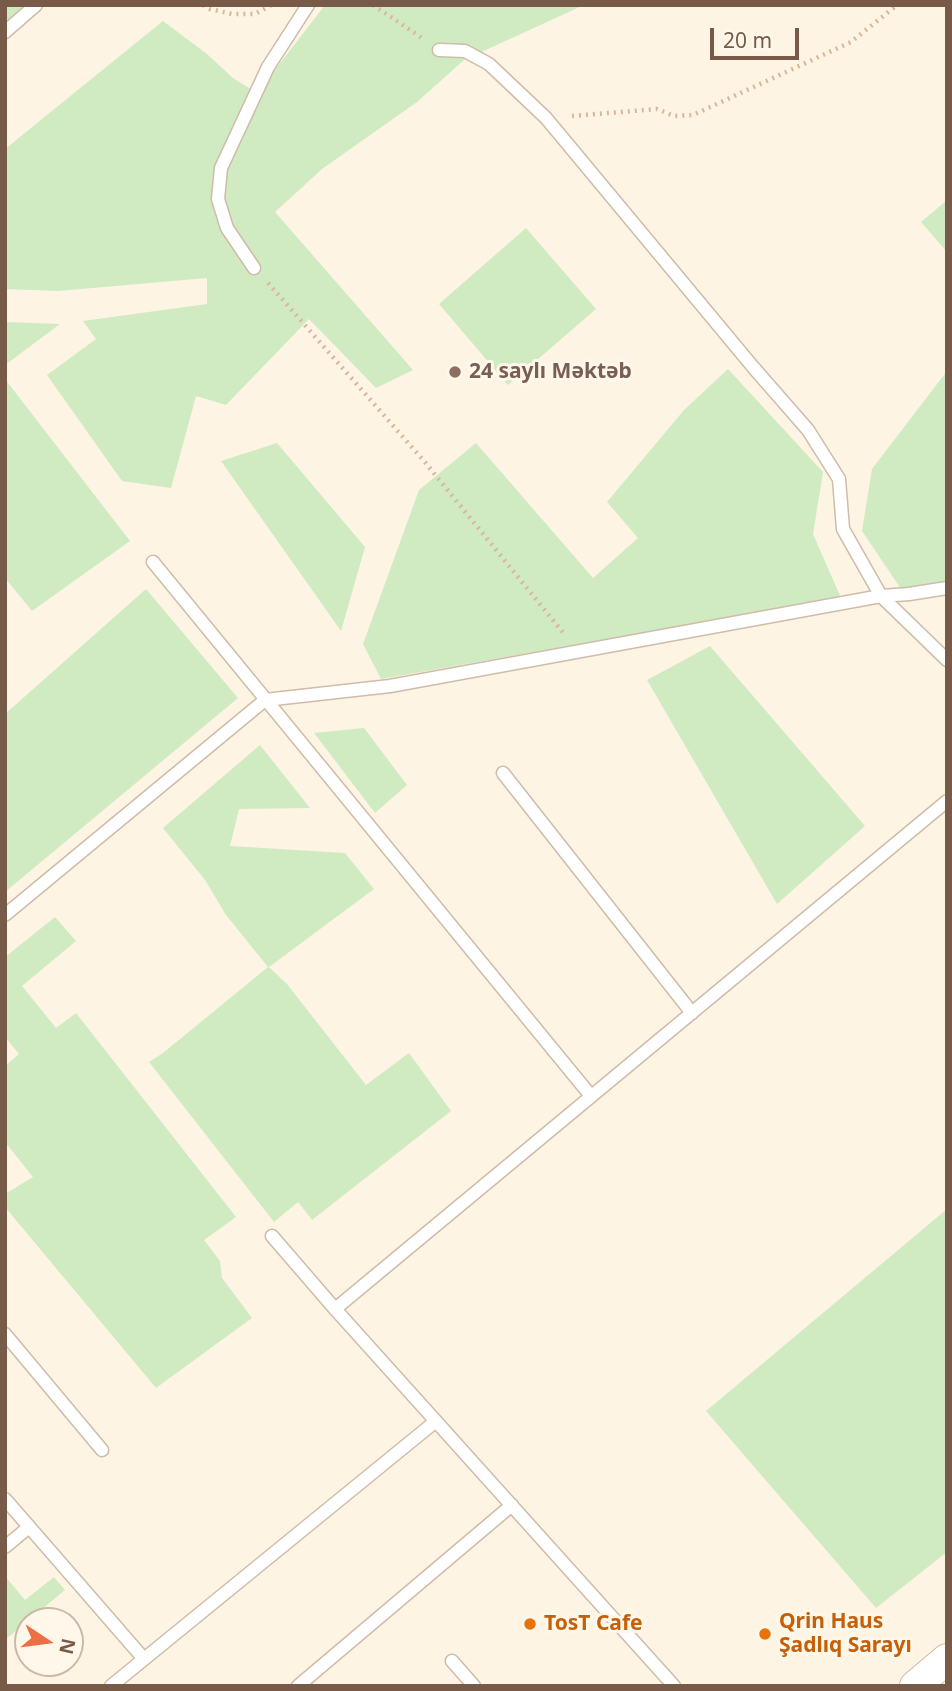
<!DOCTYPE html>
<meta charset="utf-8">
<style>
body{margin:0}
#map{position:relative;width:952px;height:1691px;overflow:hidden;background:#fdf4e3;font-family:"Noto Sans",sans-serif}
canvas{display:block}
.frame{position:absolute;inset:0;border:7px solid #775b48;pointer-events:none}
.north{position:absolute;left:14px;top:1607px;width:70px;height:70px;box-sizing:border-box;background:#fff8ea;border:2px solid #c9b9a9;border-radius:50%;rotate:103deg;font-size:19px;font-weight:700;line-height:28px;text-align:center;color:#775b48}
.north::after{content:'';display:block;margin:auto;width:24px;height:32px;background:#ec7043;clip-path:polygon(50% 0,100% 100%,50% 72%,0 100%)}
.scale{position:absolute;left:710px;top:28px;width:89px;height:32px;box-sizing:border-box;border:4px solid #775b48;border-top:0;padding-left:9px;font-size:21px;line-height:24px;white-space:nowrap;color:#775b48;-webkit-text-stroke:5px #fff8ea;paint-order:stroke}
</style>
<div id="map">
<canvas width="952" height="1691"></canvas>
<div class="frame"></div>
<div class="north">N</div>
<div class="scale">20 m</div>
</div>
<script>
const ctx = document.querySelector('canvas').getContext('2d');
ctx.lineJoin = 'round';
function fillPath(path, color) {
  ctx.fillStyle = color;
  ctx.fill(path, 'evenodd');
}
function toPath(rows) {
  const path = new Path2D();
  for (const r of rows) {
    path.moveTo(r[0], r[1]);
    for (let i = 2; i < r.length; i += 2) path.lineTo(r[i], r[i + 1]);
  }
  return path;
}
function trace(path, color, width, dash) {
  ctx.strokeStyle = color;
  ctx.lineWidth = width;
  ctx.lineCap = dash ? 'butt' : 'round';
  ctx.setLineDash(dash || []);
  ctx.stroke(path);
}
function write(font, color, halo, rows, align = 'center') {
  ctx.font = font + ' "Noto Sans",sans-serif';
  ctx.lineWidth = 6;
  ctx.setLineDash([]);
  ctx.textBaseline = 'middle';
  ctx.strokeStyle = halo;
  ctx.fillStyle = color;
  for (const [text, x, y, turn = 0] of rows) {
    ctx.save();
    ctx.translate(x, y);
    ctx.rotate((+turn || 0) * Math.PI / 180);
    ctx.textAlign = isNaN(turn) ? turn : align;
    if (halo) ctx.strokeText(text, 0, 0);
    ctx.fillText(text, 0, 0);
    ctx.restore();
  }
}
const green = toPath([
 [5,5,36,5,5,32],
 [325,5,584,5,464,60,417,102,322,169,275,212,413,370,376,388,309,319,226,405,196,396,171,488,122,481,47,375,96,339,83,321,207,304,207,278,58,291,5,289,5,149,163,21,207,54,233,78,257,93],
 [947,200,947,252,921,222],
 [526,228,596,309,508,385,439,304],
 [5,322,60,324,5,365],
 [728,369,823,472,813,534,841,598,381,679,363,644,419,490,476,443,593,578,638,538,607,502,684,410],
 [947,371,947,581,901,589,862,531,872,469],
 [5,379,130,541,32,611,5,578],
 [277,443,365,547,341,631,221,461],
 [146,589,238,698,5,892,5,714],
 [710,646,865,826,777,904,647,680],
 [364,728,407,785,375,813,314,733],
 [260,745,310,808,239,809,230,846,345,853,374,889,269,967,287,984,366,1085,409,1053,451,1111,312,1220,298,1202,274,1222,149,1062,163,1053,268,967,226,915,205,880,163,828],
 [55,917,76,941,22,986,56,1028,76,1013,236,1217,204,1240,220,1261,222,1278,252,1318,156,1388,5,1207,5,1194,33,1177,5,1142,5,1066,19,1054,5,1037,5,957],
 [947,1209,947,1552,876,1608,706,1411],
 [5,1576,25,1600,54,1577,65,1590,5,1640]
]);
const path = toPath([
 [203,5,210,9,232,14,255,14,271,5],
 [373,5,425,40],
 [572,116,657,109,674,116,693,115,851,42,897,5],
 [268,283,424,461,565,635]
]);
const service = toPath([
 [5,32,36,5],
 [439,50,465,51,489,64,546,118,753,367,808,430,839,479,843,529,881,596,947,660],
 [254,268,227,228,218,199,221,168,268,67,308,5],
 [153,562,591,1096],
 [503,773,692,1013],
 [5,915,265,700,390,686,881,596,909,594,947,588],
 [272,1236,335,1309],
 [5,1334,102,1450],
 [5,1499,144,1659],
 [5,1547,29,1527],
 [452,1661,474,1686],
 [111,1686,436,1421],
 [298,1686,512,1505],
 [674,1686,335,1309,947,801]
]);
const tertiary = toPath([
 [915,1686,947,1659]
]);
const markers = [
 [455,372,7,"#8d6e63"],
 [530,1624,7,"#e8710a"],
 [765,1634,7,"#e8710a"]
];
const educationNames = [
 ["24 saylı Məktəb",469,372]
];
const foodNames = [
 ["Qrin Haus",779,1622],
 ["Şadlıq Sarayı",779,1646],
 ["TosT Cafe",544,1624]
];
fillPath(green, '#d0ebc1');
trace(service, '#cfbca9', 15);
trace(tertiary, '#cfbca9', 32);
trace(path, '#d9b79d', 4.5, [2, 5]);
trace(service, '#fff', 12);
trace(tertiary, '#fff', 30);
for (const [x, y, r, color] of markers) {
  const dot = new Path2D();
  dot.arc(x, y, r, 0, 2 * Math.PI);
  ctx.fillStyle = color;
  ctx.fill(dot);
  trace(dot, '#fff8ea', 2.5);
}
write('bold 21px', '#785e54', '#fff8ea', educationNames, 'left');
write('bold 21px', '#c56008', '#fff8ea', foodNames, 'left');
</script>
